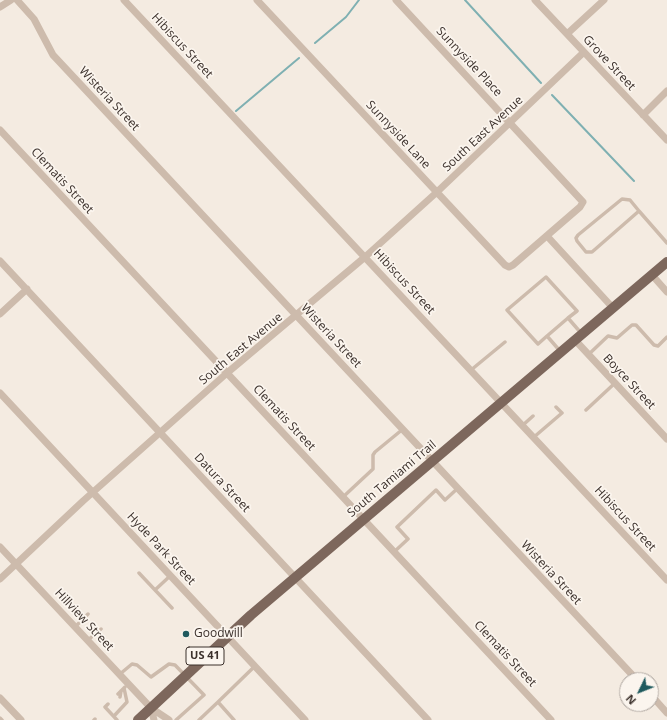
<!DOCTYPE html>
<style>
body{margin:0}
#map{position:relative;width:667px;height:720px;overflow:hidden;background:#f4ebe1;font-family:"Open Sans",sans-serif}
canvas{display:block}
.north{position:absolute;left:619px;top:672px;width:40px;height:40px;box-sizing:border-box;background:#fbf5ee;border:1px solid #aea6a0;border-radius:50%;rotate:227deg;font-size:11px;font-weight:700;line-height:16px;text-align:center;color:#3b302b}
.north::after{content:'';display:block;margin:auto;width:14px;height:18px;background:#1f5a5e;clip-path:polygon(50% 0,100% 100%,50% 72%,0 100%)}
</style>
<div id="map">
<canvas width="667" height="720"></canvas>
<div class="north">N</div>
</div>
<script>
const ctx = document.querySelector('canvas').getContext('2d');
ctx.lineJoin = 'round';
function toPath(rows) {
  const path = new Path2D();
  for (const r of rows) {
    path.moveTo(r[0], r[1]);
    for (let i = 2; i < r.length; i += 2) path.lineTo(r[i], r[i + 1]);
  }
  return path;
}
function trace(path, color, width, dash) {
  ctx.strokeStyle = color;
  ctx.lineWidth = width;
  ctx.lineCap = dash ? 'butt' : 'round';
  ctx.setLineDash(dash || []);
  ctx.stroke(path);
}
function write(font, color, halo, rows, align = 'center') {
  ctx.font = font + ' "Open Sans",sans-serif';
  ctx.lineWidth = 3.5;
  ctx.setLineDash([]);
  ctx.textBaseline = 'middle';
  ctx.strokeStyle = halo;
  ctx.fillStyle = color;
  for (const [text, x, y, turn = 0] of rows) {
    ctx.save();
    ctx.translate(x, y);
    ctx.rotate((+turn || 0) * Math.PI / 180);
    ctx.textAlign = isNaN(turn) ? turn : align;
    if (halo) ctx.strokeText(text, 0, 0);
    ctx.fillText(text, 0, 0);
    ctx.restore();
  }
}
const stream = toPath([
 [465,0,541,83],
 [315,43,346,17,359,0],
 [552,95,634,181],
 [236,111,299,58]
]);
const service = toPath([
 [639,211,592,252,586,252,577,241,576,238,578,235,622,199,630,200,639,211,667,243],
 [547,336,568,318],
 [560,351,547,336,538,344,507,310,546,277,577,311,568,318,581,333],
 [588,355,608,336,617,338,632,325,636,325,654,345,658,346,667,337],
 [471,370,505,342],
 [586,410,615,383],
 [523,425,533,416],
 [534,437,562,413,556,407],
 [343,497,373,469,373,455,375,452,403,429],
 [394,552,408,539,397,527,436,490,445,500,458,488],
 [139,573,155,590,170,576],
 [155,590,172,608],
 [75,627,88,614],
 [88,640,101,629],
 [120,674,132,664,137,665,151,677,169,664,175,665,204,695,176,720],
 [118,694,125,687],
 [120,697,121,691],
 [108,704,105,707,117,720],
 [114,716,127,702,124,688],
 [0,718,2,720],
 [94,720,95,719],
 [199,720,218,702],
 [234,720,218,702,255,666]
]);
const minor = toPath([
 [17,0,34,19,53,55,637,680],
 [124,0,667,580],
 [257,0,505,265,509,267,513,265,580,207,583,202,396,0],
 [535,0,667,140],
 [0,7,11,0],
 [567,34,604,0],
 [643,115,667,91],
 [0,130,551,720],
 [547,236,613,308],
 [0,261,428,720],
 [652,275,667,292],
 [0,314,27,289],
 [575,340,667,439],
 [0,393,305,720],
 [0,547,151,708,169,720],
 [0,579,83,501,227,373,365,257,437,192,584,52],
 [651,695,667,713],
 [0,698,21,720],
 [151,708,154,720]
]);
const primary = toPath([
 [138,720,251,615,667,262]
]);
const markers = [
 [186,634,4,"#1f5a5e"]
];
const shields = [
 [205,656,38]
];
const shieldNames = [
 ["US 41",205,656]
];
const streetNames = [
 ["Hibiscus Street",182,46,47],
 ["Sunnyside Place",469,62,47],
 ["Grove Street",609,63,47],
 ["Wisteria Street",109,99,47],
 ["South East Avenue",483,134,-43],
 ["Sunnyside Lane",398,135,47],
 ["Clematis Street",62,181,47],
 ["Hibiscus Street",404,282,47],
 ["Wisteria Street",331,336,47],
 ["South East Avenue",241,349,-40],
 ["Boyce Street",629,382,47],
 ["Clematis Street",284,418,47],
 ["South Tamiami Trail",392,479,-40],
 ["Datura Street",222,483,47],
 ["Hibiscus Street",625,519,47],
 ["Hyde Park Street",161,549,47],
 ["Wisteria Street",551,573,47],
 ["Hillview Street",84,620,47],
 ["Clematis Street",505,654,47]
];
const poiNames = [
 ["Goodwill",194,634]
];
trace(stream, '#7fb0b2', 2);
trace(service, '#cdbbac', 3.5);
trace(minor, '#cdbbac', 7);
trace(primary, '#7d675c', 10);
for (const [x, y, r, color] of markers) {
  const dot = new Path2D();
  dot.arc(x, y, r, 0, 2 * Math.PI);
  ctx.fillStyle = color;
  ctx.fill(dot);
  trace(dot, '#fbf5ee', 1.5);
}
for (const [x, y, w] of shields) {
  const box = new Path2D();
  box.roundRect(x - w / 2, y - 9, w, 18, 3);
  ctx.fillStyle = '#fbf5ee';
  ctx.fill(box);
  trace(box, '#3b302b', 1);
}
write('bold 11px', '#3b302b', null, shieldNames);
write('12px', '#3b302b', '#fbf5ee', streetNames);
write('12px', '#3b302b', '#fbf5ee', poiNames, 'left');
</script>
